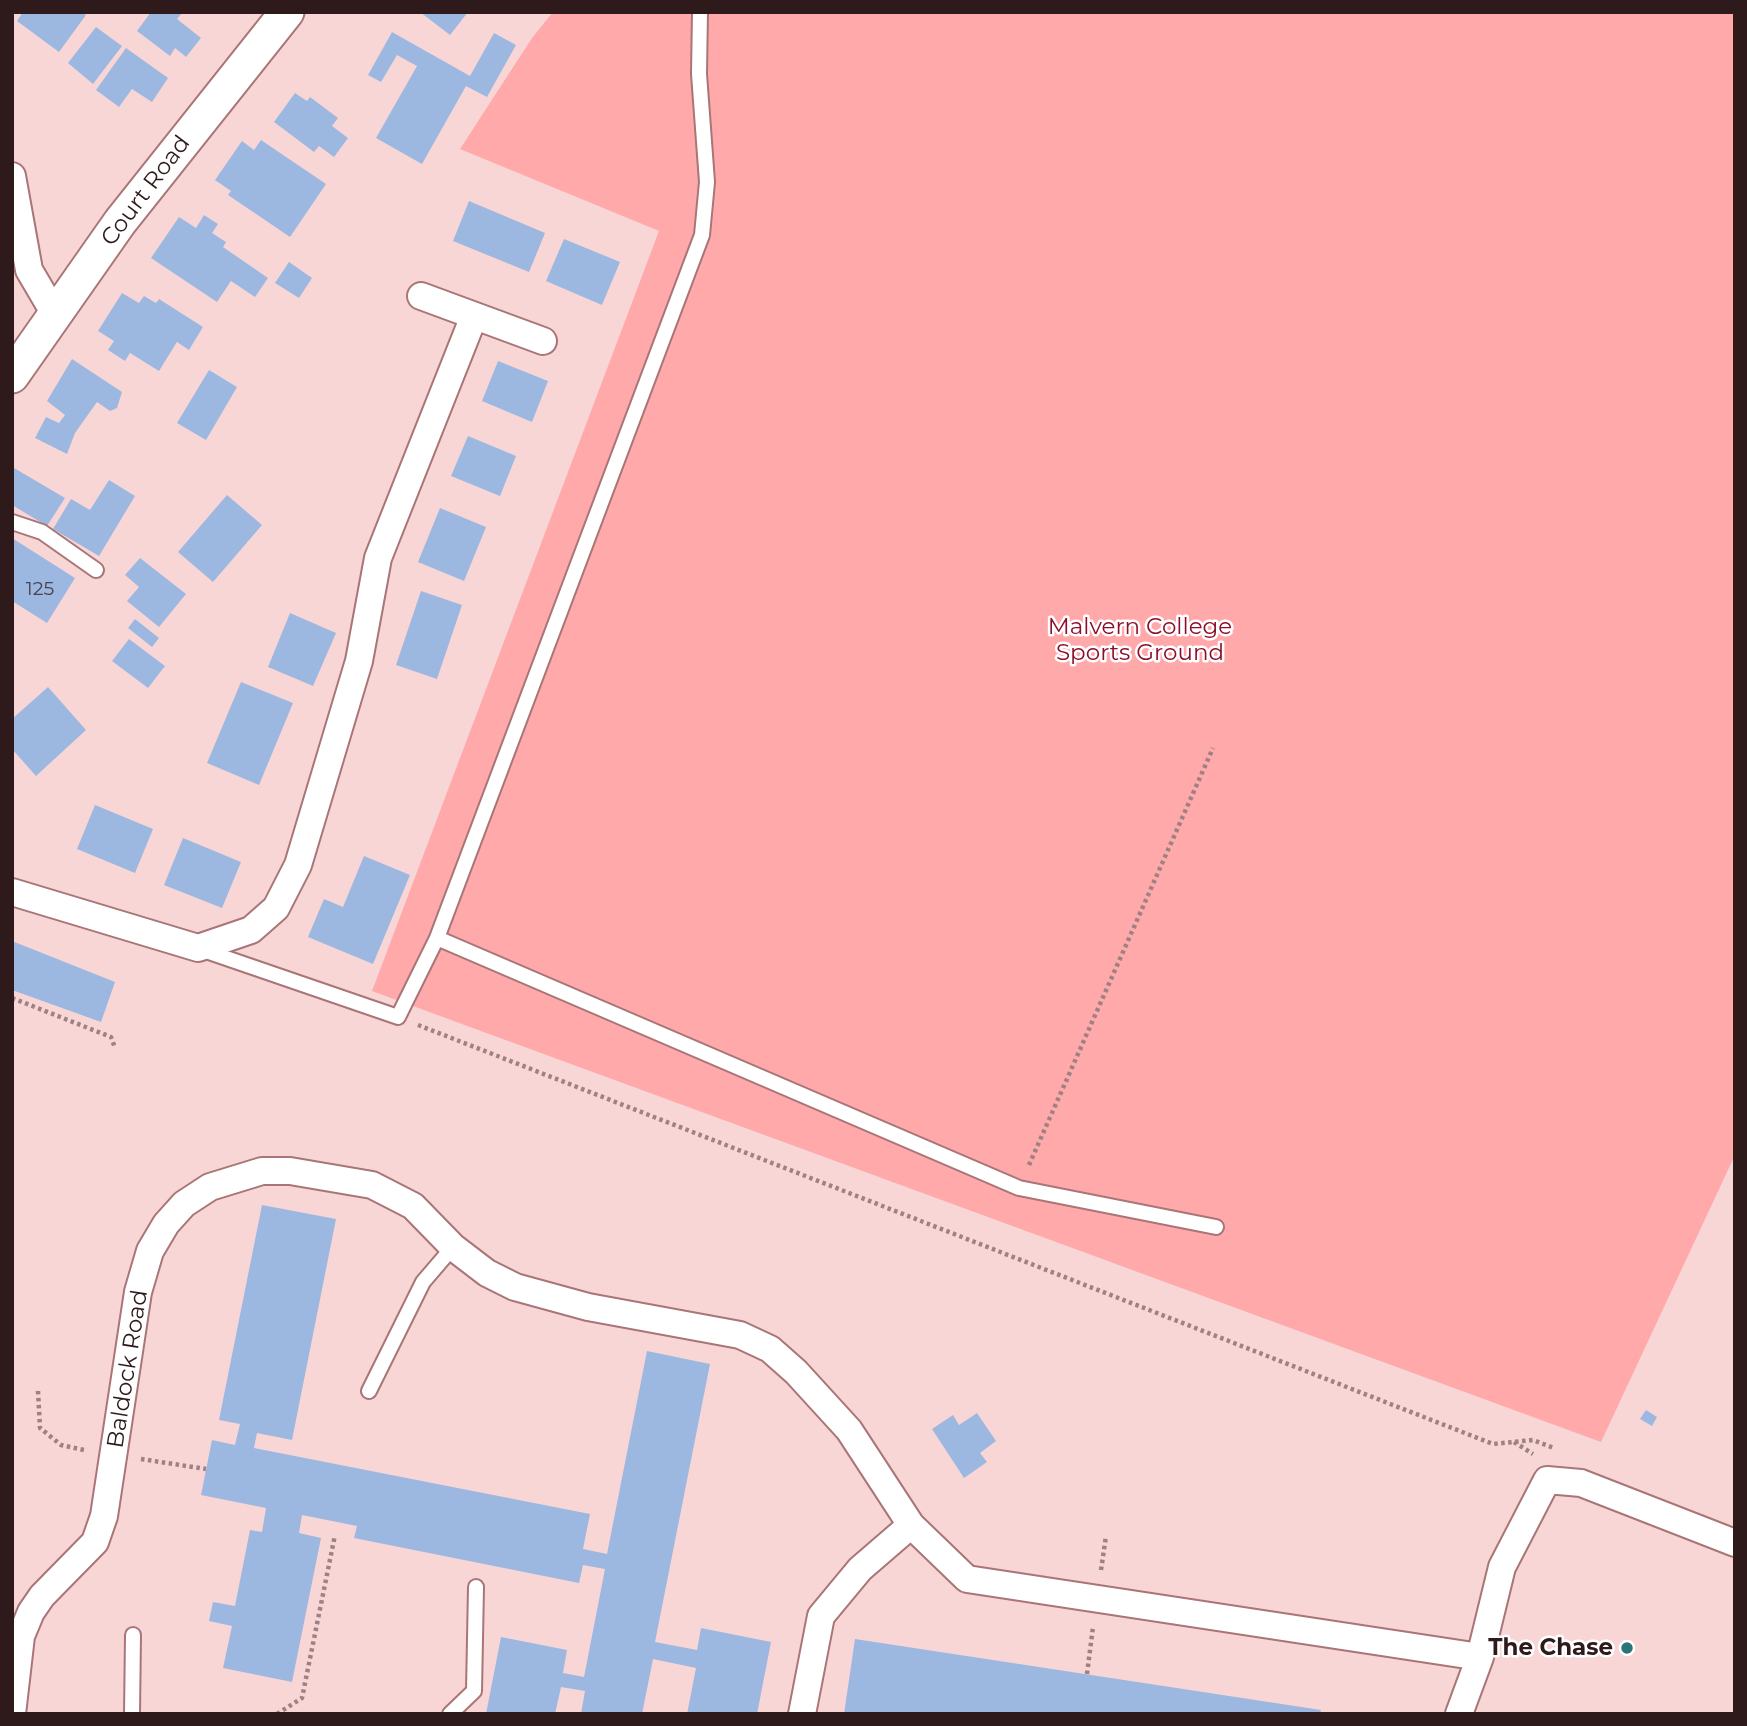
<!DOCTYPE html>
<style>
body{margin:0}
#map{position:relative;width:1747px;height:1726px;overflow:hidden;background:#f9d6d6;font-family:Montserrat,sans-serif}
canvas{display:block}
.frame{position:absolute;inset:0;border:14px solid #2e1a1b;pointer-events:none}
</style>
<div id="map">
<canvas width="1747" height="1726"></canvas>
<div class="frame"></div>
</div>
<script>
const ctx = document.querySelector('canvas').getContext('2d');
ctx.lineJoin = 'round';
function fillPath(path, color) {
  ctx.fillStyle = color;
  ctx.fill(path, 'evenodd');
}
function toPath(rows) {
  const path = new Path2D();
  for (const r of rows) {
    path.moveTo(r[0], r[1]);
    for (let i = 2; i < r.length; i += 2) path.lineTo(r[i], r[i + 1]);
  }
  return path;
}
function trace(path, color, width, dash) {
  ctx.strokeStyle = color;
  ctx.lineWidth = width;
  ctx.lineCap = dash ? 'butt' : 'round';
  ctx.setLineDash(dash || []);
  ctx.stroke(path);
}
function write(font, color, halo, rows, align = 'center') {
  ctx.font = font + ' Montserrat,sans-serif';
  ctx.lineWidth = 5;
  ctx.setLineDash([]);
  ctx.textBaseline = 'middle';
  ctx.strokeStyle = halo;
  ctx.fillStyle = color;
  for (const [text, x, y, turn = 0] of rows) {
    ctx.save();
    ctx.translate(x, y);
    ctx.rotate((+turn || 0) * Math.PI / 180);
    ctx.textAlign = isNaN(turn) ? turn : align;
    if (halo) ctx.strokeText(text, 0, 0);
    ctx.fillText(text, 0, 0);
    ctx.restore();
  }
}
const green = toPath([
 [553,12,1735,12,1735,1155,1601,1442,372,991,659,231,460,149,532,38]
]);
const building = toPath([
 [23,12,81,12,86,15,59,52,17,21],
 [151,12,183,12,177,19,201,38,186,57,175,48,170,56,137,31],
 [420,12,468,12,450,35],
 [96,27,122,46,93,84,68,63],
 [392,32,470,76,494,33,516,45,487,97,466,86,422,164,376,138,417,66,397,55,381,82,368,75],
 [126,48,168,78,152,102,132,89,119,107,96,90],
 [295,93,307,101,310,97,338,118,332,126,348,138,334,157,319,146,314,152,274,122],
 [261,140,326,184,290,237,228,195,231,191,215,180,242,141,254,150],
 [469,201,545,233,529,272,453,241],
 [204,215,218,224,212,233,226,242,223,247,268,278,255,297,231,281,217,302,151,258,179,217,196,228],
 [564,239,620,262,602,305,546,281],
 [289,262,312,278,299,298,275,283],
 [122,293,139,303,144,296,156,303,159,299,203,327,189,350,177,342,159,371,130,353,125,361,108,350,114,341,98,331],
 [72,359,122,392,117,408,110,411,97,402,75,433,67,454,35,438,46,417,59,423,65,415,47,401],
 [498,361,548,381,532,422,482,401],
 [209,370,237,387,206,440,177,423],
 [468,436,516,456,500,496,451,476],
 [14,468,65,498,47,526,12,505],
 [109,480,135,496,99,556,53,529,71,499,90,510],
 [227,495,262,525,213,582,178,552],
 [440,508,486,527,464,581,418,562],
 [12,538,75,578,47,623,12,601],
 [140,558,186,594,159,627,127,601,139,587,125,575],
 [421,591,462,605,437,679,396,665],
 [290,613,336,633,313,686,268,667],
 [135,619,159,638,152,647,128,628],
 [129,639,165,666,148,688,112,661],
 [241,682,293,703,259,785,207,763],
 [48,687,86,730,36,776,12,749,12,719],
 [95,805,153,829,135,873,77,849],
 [183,838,241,862,222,908,164,885],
 [364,856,410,875,373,964,308,937,324,899,343,907],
 [12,941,115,982,101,1022,12,990],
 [262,1205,336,1219,292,1440,257,1433,254,1448,590,1514,583,1549,607,1554,647,1351,710,1364,655,1642,697,1650,701,1628,771,1642,757,1714,687,1714,696,1668,653,1659,642,1714,581,1714,585,1691,561,1687,555,1714,486,1714,501,1637,567,1650,563,1673,584,1677,605,1569,583,1565,579,1583,354,1538,357,1526,302,1515,299,1533,321,1538,292,1682,223,1668,232,1626,209,1621,213,1602,235,1606,250,1530,262,1532,266,1508,201,1495,212,1440,235,1445,240,1424,219,1420],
 [1646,1410,1657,1417,1652,1426,1640,1419],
 [977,1413,996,1441,980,1453,987,1462,964,1478,932,1429,953,1415,959,1425],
 [855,1639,1321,1710,1320,1714,844,1714]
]);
const path = toPath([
 [12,998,111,1037,115,1048],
 [418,1025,1493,1444,1533,1440,1554,1448],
 [1029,1165,1213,748],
 [38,1391,40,1428,61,1445,84,1450],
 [1514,1442,1533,1454],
 [141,1459,206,1469],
 [1101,1570,1106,1536],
 [1087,1674,1093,1627],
 [277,1714,302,1698,335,1535]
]);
const service = toPath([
 [12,522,42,532,96,570],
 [437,938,702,235,707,182,699,74,700,12],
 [200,949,398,1017,437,938,1019,1188,1216,1227],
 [369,1391,423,1282,453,1247],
 [132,1714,133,1635],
 [450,1714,474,1691,476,1587]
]);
const minor = toPath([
 [12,176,29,270,56,316],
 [421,296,543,341],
 [12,892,198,948,251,930,276,908,298,865,359,661,378,558,474,316],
 [12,1714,21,1636,31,1612,42,1596,95,1542,104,1516,138,1292,150,1251,166,1224,184,1204,210,1187,262,1171,290,1171,372,1185,413,1206,453,1247,487,1273,515,1287,588,1307,740,1335,770,1349,796,1372,849,1430,911,1525,967,1579,1480,1657],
 [802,1714,821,1616,860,1569,911,1525],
 [1459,1714,1480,1657,1502,1567,1547,1480,1581,1483,1735,1543]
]);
const tertiary = toPath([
 [12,376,120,222,287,12]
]);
const markers = [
 [1627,1648,7,"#2a7577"]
];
const numberNames = [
 ["125",40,589]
];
const streetNames = [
 ["Court Road",146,191,-53],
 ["Baldock Road",128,1369,-81]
];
const parkNames = [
 ["Malvern College",1140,627],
 ["Sports Ground",1140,653]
];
const poiNames = [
 ["The Chase",1613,1648]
];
fillPath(green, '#ffa9ab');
fillPath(building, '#9cb8e0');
trace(service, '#a97576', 18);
trace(minor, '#a97576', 30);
trace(tertiary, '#a97576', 37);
trace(path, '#9e8182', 4.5, [3.5, 3.5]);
trace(service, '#fff', 14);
trace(minor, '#fff', 26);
trace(tertiary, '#fff', 33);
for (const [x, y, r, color] of markers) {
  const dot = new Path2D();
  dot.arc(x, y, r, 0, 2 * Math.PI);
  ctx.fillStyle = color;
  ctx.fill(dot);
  trace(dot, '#fff', 2.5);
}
write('19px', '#4a424c', null, numberNames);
write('23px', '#2e1a1b', '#fff', streetNames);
write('23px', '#8d0e2a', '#fff', parkNames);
write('bold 23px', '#2e1a1b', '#fff', poiNames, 'right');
</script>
